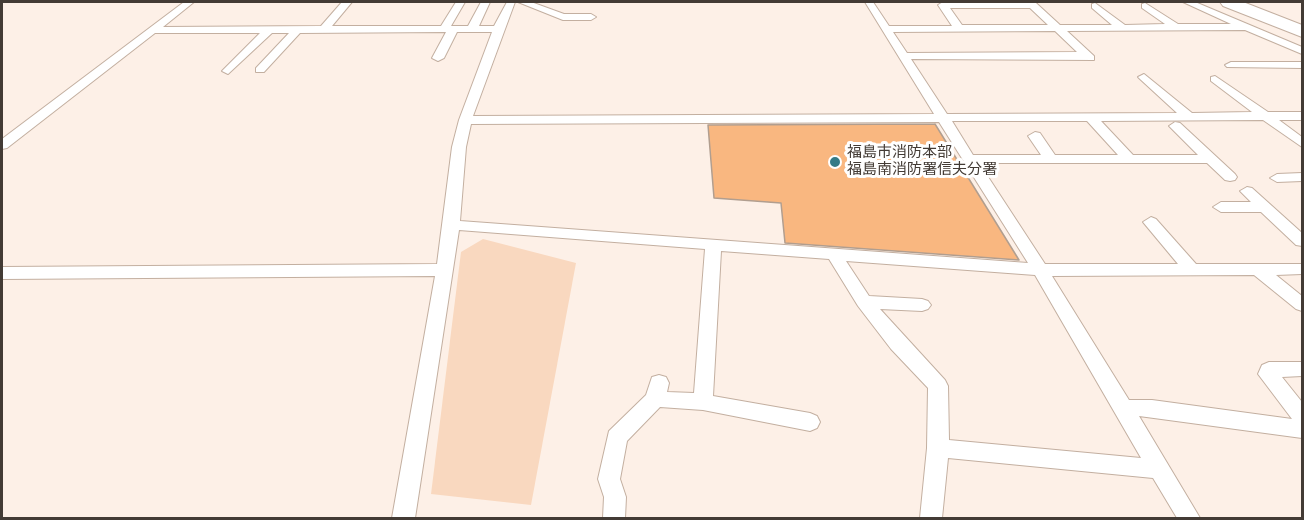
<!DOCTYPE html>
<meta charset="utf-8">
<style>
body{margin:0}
#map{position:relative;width:1304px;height:520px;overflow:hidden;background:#fdf0e7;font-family:"Work Sans",sans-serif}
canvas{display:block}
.frame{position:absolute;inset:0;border:3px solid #433b35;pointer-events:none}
</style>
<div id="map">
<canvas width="1304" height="520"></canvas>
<div class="frame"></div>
</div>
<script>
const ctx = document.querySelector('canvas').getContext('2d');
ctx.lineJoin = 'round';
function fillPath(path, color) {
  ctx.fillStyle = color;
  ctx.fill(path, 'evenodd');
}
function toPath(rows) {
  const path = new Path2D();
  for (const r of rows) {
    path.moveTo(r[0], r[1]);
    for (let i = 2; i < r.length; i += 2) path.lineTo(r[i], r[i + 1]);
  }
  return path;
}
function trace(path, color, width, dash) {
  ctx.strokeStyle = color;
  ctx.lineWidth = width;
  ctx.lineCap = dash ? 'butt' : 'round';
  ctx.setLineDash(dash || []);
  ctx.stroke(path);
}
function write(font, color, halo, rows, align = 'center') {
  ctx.font = font + ' "Work Sans","Noto Sans JP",sans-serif';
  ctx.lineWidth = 6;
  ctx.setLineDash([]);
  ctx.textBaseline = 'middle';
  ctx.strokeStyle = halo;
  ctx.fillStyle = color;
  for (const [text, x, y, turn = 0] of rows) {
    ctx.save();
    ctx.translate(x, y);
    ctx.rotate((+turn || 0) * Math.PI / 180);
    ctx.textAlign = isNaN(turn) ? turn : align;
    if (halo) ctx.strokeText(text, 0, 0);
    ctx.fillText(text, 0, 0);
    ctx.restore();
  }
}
const green = toPath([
 [483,239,576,263,531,505,431,494,461,252]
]);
const building = toPath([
 [935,124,1019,260,785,243,781,203,714,198,708,125,935,124]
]);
const street = toPath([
 [184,2,194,2,163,27,321,26,342,2,352,2,332,26,441,26,456,2,465,2,451,26,468,26,481,2,490,2,479,26,494,26,507,2,515,2,473,116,934,114,865,2,873,2,889,26,952,26,938,5,943,2,1025,2,1036,3,1060,25,1112,25,1092,8,1092,4,1095,3,1125,25,1165,24,1142,8,1142,4,1145,3,1178,24,1231,24,1183,2,1195,2,1302,47,1302,54,1245,30,1067,31,1094,56,1094,60,911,59,947,114,1177,113,1140,79,1138,77,1144,74,1192,113,1252,112,1211,81,1211,77,1215,76,1268,112,1302,112,1302,120,1279,120,1302,137,1302,147,1263,120,1101,121,1133,155,1198,155,1169,126,1175,122,1180,123,1235,174,1237,177,1235,180,1230,181,1225,180,1207,163,979,163,1045,264,1178,264,1143,222,1151,217,1156,219,1196,264,1302,264,1302,274,1276,275,1302,296,1302,311,1296,309,1254,275,1052,276,1129,400,1152,400,1292,419,1258,374,1262,365,1269,362,1302,362,1302,376,1282,377,1302,402,1302,438,1139,416,1200,518,1177,518,1153,478,948,458,942,518,920,518,927,448,928,388,891,349,858,306,829,259,721,251,713,396,810,413,817,416,820,422,817,428,810,431,703,410,660,407,627,441,620,479,626,497,625,518,603,518,604,497,598,479,609,431,646,395,652,377,659,375,666,377,669,383,667,392,694,393,705,249,459,230,415,518,392,518,435,276,2,279,2,267,437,264,452,147,459,120,492,32,457,32,444,58,438,61,432,58,446,32,300,33,264,72,256,72,256,68,289,33,272,33,228,74,222,71,260,33,155,33,7,148,2,149,2,139,184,2],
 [950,8,1030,8,1048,25,962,25,950,8],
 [1055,31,1077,52,907,53,893,32,1055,31],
 [952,121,1087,121,1118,155,1055,155,1040,133,1035,132,1028,136,1041,155,973,155,952,121],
 [939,122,1028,263,460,221,466,147,471,124,939,122],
 [846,261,1035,275,1141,458,949,440,948,386,945,380,880,309,922,311,928,309,931,305,928,301,922,299,869,296,846,261],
 [518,2,531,2,564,14,591,14,596,17,591,20,563,20,518,2],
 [1231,62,1302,62,1302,68,1227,67,1225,65,1231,62],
 [1302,173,1302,181,1277,182,1270,178,1277,174,1302,173],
 [1247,187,1252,188,1302,233,1302,246,1296,245,1261,212,1221,212,1213,207,1221,202,1251,202,1240,191,1247,187]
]);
const highway = toPath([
 [1220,2,1243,2,1302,25,1302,37,1223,6,1220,2]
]);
const markers = [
 [835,162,6,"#357b87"]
];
const poiNames = [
 ["福島市消防本部",847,153],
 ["福島南消防署信夫分署",847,170]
];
fillPath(green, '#f9d8bf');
fillPath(building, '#f9b780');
trace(building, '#b19e8f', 1.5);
trace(street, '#c3afa0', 2);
trace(highway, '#c3afa0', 2);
fillPath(street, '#fff');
fillPath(highway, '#fff');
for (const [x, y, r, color] of markers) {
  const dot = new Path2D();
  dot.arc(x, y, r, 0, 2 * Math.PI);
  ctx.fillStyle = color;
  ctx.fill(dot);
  trace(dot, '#fff', 2);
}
write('15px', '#433b35', '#fff', poiNames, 'left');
</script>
